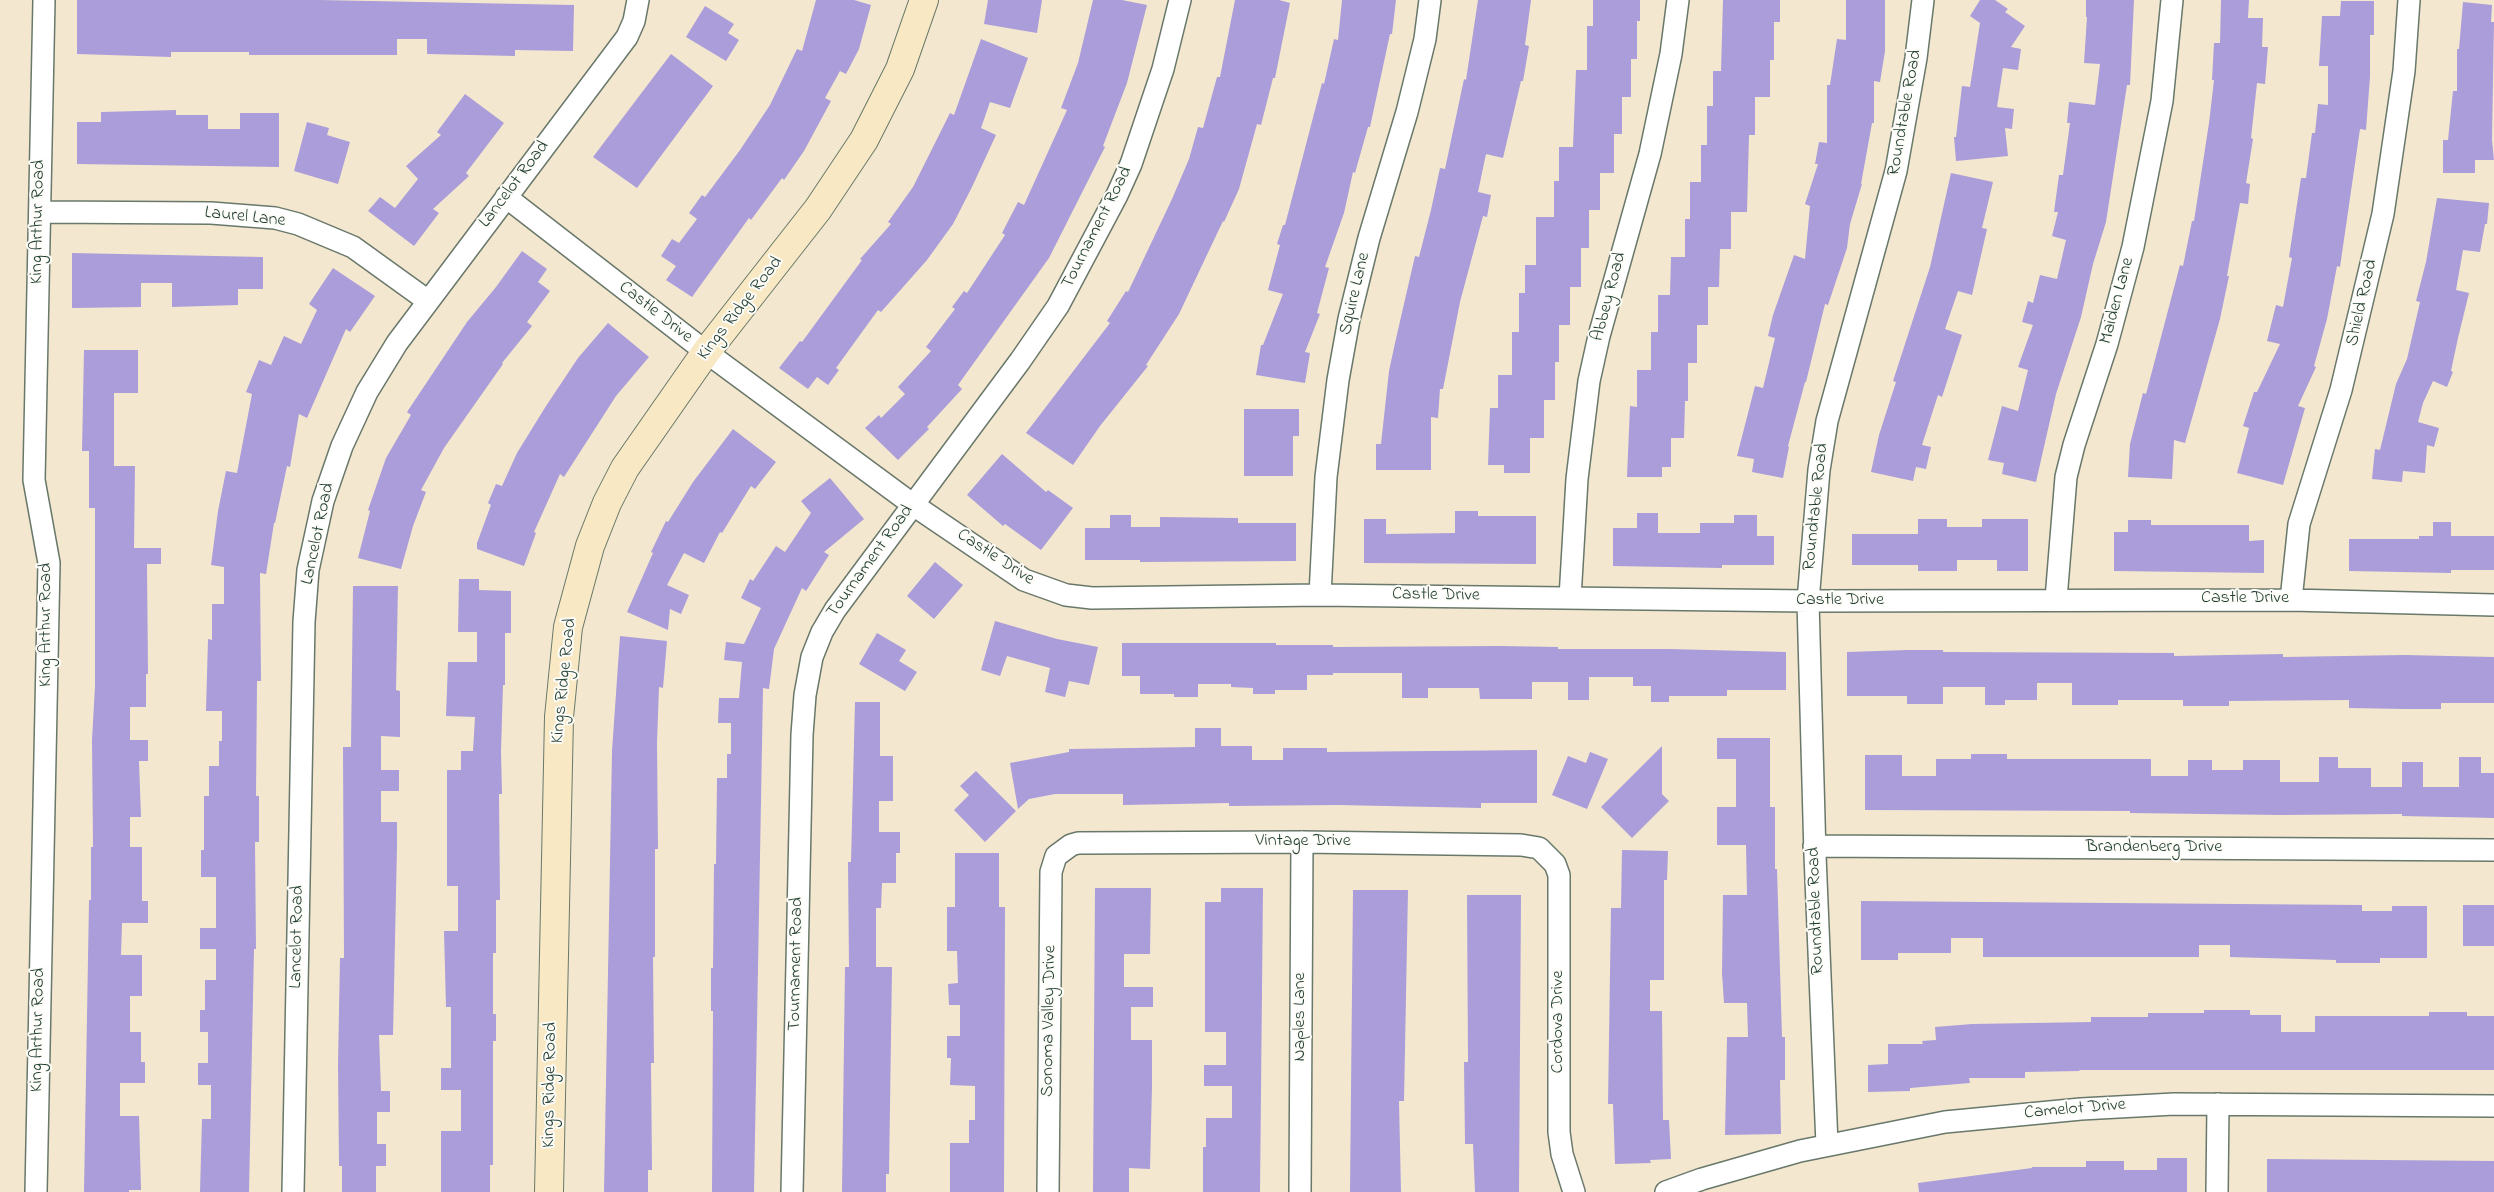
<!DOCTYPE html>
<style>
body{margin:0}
canvas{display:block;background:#f3e7cf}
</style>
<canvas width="2494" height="1192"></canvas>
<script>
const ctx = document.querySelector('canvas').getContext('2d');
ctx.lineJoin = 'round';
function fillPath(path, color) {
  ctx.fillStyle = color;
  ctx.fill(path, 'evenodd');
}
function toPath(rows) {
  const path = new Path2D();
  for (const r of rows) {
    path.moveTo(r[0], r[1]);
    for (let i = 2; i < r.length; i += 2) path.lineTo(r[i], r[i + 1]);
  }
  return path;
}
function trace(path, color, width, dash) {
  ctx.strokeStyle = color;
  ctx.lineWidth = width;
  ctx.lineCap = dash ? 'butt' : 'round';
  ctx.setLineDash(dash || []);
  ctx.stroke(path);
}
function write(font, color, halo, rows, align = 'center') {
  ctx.font = font + ' "Indie Flower",sans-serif';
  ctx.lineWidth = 4;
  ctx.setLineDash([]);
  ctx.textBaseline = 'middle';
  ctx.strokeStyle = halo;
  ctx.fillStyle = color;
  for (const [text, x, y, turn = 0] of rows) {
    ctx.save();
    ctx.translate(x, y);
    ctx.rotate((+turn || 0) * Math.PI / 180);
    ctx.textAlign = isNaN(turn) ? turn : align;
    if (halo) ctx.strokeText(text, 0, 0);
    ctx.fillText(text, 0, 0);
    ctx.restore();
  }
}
const building = toPath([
 [77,0,319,0,574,5,573,51,515,50,515,56,427,54,427,39,397,39,397,55,249,55,249,52,171,52,171,57,77,54],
 [816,0,854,0,871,5,859,49,846,74,840,71,825,98,831,101,804,151,784,180,782,178,751,220,749,218,692,297,666,280,676,266,661,256,672,239,679,243,697,219,689,213,702,195,705,197,740,150,770,105,797,49,802,51],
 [988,0,1042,0,1037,33,984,24],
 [1093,0,1122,0,1147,5,1127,83,1103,146,1105,147,1049,258,958,385,962,389,927,427,929,429,898,460,865,428,879,415,881,418,905,394,898,387,931,351,926,347,955,309,952,307,964,291,967,293,1005,235,1002,233,1018,202,1024,205,1067,110,1061,108,1078,63],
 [1235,0,1279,0,1290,3,1275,78,1273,78,1261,125,1257,124,1239,189,1224,222,1223,221,1179,314,1146,365,1148,366,1100,426,1073,465,1026,433,1110,323,1107,321,1126,291,1128,292,1172,199,1189,159,1198,127,1203,128,1217,77,1220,77],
 [1342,0,1396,0,1392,34,1390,34,1370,127,1368,127,1355,173,1353,172,1344,213,1325,267,1329,268,1317,313,1320,314,1305,352,1310,353,1305,383,1256,375,1261,345,1263,345,1283,294,1268,290,1280,245,1277,244,1283,225,1285,225,1322,83,1324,84,1334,39,1338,40],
 [1478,0,1531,0,1525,45,1529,46,1523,81,1521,81,1503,158,1486,154,1478,192,1491,195,1487,217,1483,216,1460,302,1443,389,1440,389,1438,418,1431,417,1431,470,1376,470,1376,444,1381,444,1389,371,1395,343,1415,256,1419,257,1431,210,1440,168,1445,169,1464,79,1466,80],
 [1593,0,1640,0,1640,21,1637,21,1637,59,1631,59,1631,97,1622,97,1622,134,1614,134,1614,173,1600,173,1600,210,1589,210,1589,248,1581,248,1581,287,1570,287,1570,325,1559,325,1559,362,1555,362,1555,400,1544,400,1544,438,1530,438,1530,473,1504,473,1504,465,1488,465,1490,408,1498,408,1498,375,1512,375,1512,332,1519,332,1519,293,1525,293,1525,265,1536,265,1536,217,1554,217,1554,181,1559,181,1559,147,1573,147,1576,70,1587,70,1587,26,1593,26],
 [1723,0,1780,0,1780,22,1774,22,1774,60,1770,60,1770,97,1755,97,1755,135,1749,135,1747,212,1731,212,1731,249,1720,249,1719,287,1708,287,1708,325,1697,325,1697,363,1688,363,1688,401,1685,401,1684,438,1671,438,1671,467,1662,467,1662,477,1627,477,1630,406,1637,407,1637,370,1651,370,1651,332,1658,332,1658,295,1670,295,1671,257,1685,257,1685,219,1690,219,1690,182,1701,182,1701,145,1707,145,1707,106,1713,106,1713,71,1721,71],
 [1846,0,1885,0,1885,51,1880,82,1874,81,1874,123,1872,123,1861,184,1862,184,1850,224,1847,248,1828,305,1825,304,1806,382,1805,382,1788,446,1789,447,1783,478,1752,472,1754,459,1737,456,1755,386,1763,388,1775,338,1768,336,1773,315,1794,255,1805,259,1810,206,1805,204,1818,164,1815,164,1819,142,1827,143,1827,85,1830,85,1837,39,1846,40],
 [1980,0,1995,0,2008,9,2005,12,2025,26,2011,47,2021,49,2018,70,2003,68,1997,107,2014,109,2012,129,2005,128,2008,156,1956,161,1954,137,1956,137,1962,86,1970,87,1980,23,1970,16],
 [2086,0,2134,0,2130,85,2127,85,2106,222,2093,264,2081,317,2056,394,2036,482,2002,474,2004,463,1988,460,2002,406,2018,411,2028,370,2018,367,2033,325,2022,322,2028,301,2033,303,2040,275,2057,279,2066,240,2052,236,2058,212,2054,212,2059,175,2063,175,2070,123,2067,123,2069,102,2095,105,2100,64,2084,63,2087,17,2086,17],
 [2221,0,2249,0,2248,18,2263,18,2262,47,2268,47,2265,84,2257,83,2251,138,2253,139,2246,183,2250,184,2248,204,2240,203,2227,276,2229,276,2220,319,2185,443,2174,440,2172,479,2128,477,2130,444,2143,393,2146,394,2180,265,2183,266,2192,221,2194,221,2209,123,2214,80,2212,80,2214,43,2220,43],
 [2341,1,2374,1,2374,35,2370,35,2370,77,2366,130,2360,129,2340,267,2337,266,2327,319,2314,366,2316,367,2298,406,2305,408,2283,485,2237,473,2249,428,2243,426,2254,392,2257,392,2280,344,2267,341,2276,305,2283,307,2292,258,2289,257,2301,178,2306,178,2312,133,2315,133,2318,104,2328,105,2328,66,2319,66,2322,16,2340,16],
 [2463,2,2492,5,2491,22,2494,22,2492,140,2494,160,2475,160,2475,173,2443,173,2443,140,2448,140,2453,91,2457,91,2457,49,2459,49],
 [705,6,734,24,728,33,739,40,726,61,686,37],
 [981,39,1028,58,1010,108,990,102,981,128,996,135,972,187,953,224,927,260,881,312,878,310,836,368,839,370,828,385,817,377,808,389,779,368,800,341,802,342,862,260,860,259,891,224,888,222,913,187,950,113,954,115],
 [671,54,713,86,637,188,593,157],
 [465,94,504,123,466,173,469,176,433,209,439,213,414,246,368,211,380,197,395,208,418,179,406,166,441,135,437,132],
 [176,110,176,115,208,115,208,129,240,129,240,113,279,113,279,167,77,164,77,122,101,122,101,112],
 [307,122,329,128,327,135,350,142,338,184,294,171],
 [1951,173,1993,182,1982,228,1987,229,1972,295,1958,291,1945,329,1962,335,1942,397,1938,395,1922,445,1931,447,1926,469,1916,467,1913,481,1871,472,1879,435,1896,382,1893,381,1930,267],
 [2437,198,2489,203,2487,224,2485,224,2480,252,2463,250,2456,290,2469,293,2458,338,2451,371,2453,372,2447,387,2433,381,2423,403,2418,422,2439,428,2434,447,2427,445,2425,473,2403,471,2402,482,2372,479,2375,449,2380,450,2396,384,2407,359,2420,302,2416,301,2426,262],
 [522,251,547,269,538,282,550,291,527,322,532,326,502,363,503,364,444,448,421,490,426,492,413,526,401,569,358,558,370,511,368,510,386,458,411,415,407,412,467,322,496,287],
 [72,253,263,257,263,289,238,289,238,305,172,307,172,283,141,283,141,307,72,308],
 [333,268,375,296,350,332,346,329,307,418,299,414,290,467,287,466,275,523,274,523,266,574,260,573,261,681,257,681,256,796,259,796,259,842,255,842,256,949,254,949,249,1192,200,1192,202,1119,211,1119,211,1085,198,1085,198,1063,208,1063,208,1032,200,1032,200,1010,205,1010,205,980,216,980,216,949,200,949,200,928,216,928,216,877,201,877,201,850,204,850,204,796,209,796,209,766,219,766,219,741,222,741,222,711,206,711,208,639,212,640,212,604,224,604,224,567,211,565,218,511,226,471,237,473,252,394,246,392,259,360,271,365,284,336,301,344,317,310,309,304],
 [608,323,649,357,616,396,564,477,560,474,534,532,536,533,524,566,477,549,477,543,491,505,488,503,496,484,502,486,517,453,546,406,578,358],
 [84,350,138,350,138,393,114,393,114,466,135,466,134,548,161,548,161,564,147,564,148,674,146,674,146,707,130,707,130,740,148,740,148,761,139,761,141,817,130,817,130,847,142,847,142,901,148,901,148,923,122,923,121,955,142,955,142,996,130,996,130,1032,141,1032,141,1062,145,1062,145,1083,120,1083,120,1116,139,1116,141,1190,129,1190,129,1192,84,1192,89,900,91,900,91,847,93,847,92,740,95,686,95,508,89,508,89,451,82,451],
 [1244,409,1299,409,1299,436,1293,436,1293,476,1244,476],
 [733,429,776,462,755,489,751,486,722,533,720,532,704,563,684,553,667,585,689,595,681,614,670,609,668,630,627,612,653,553,651,552,666,521,668,522,693,482],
 [1002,454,1046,492,1048,490,1073,508,1041,550,1005,524,1003,526,967,495],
 [830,478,864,519,824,552,829,555,806,591,802,588,774,649,769,689,763,688,754,1192,712,1192,713,1011,711,1011,711,968,713,968,714,864,716,864,717,778,727,778,727,754,731,754,731,723,718,723,719,698,739,698,742,662,724,660,726,642,744,644,761,608,741,598,750,579,753,581,776,546,785,552,811,513,801,501],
 [1455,511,1478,511,1478,516,1536,516,1536,564,1364,563,1364,519,1386,519,1386,534,1455,533],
 [1637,513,1658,513,1658,533,1700,533,1700,523,1734,523,1734,515,1757,515,1757,536,1774,536,1774,565,1722,565,1722,568,1613,566,1613,528,1637,528],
 [1110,515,1131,515,1131,527,1160,527,1160,517,1238,518,1238,523,1296,523,1296,561,1140,562,1140,560,1085,560,1085,528,1110,528],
 [1918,519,1947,519,1947,527,1982,527,1982,519,2028,519,2028,571,1997,571,1997,560,1957,560,1957,571,1918,571,1918,565,1852,565,1852,534,1918,534],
 [2128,520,2151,520,2151,525,2249,525,2249,541,2264,540,2264,573,2114,571,2114,532,2128,532],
 [2433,522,2451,522,2451,536,2494,536,2494,570,2451,570,2451,573,2349,571,2349,539,2419,539,2419,536,2433,536],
 [935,562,963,585,934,619,907,596],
 [459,579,479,579,479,590,511,591,511,633,505,633,505,685,503,685,501,751,502,794,499,794,500,900,496,900,496,953,493,953,493,1014,496,1014,496,1041,493,1041,493,1165,490,1165,490,1192,441,1192,441,1131,461,1131,461,1090,441,1090,441,1068,451,1068,451,1007,446,1007,444,931,458,931,458,886,447,886,447,770,461,770,461,751,473,751,475,717,446,716,448,662,477,662,477,632,458,632],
 [353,586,398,586,396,690,400,691,400,737,381,736,381,770,399,770,399,791,381,791,381,822,397,822,397,845,393,1035,379,1035,381,1091,390,1091,390,1112,377,1112,377,1144,386,1144,386,1166,376,1166,376,1192,342,1192,342,1166,339,1166,338,1065,340,958,344,958,343,747,351,747],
 [995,621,1057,639,1098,647,1089,685,1069,681,1065,697,1045,692,1050,668,1007,656,1000,676,981,670],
 [877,633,906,650,899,661,917,672,905,691,859,664],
 [620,636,667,641,663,688,659,687,657,743,658,849,655,849,655,957,653,957,654,1063,651,1063,652,1170,648,1170,648,1192,604,1192,612,751],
 [1122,643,1276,643,1276,645,1333,645,1333,647,1501,646,1558,647,1558,649,1669,649,1786,652,1786,690,1727,690,1727,696,1669,696,1669,702,1651,702,1651,686,1633,686,1633,677,1589,677,1589,700,1568,700,1568,682,1532,682,1532,699,1480,699,1479,688,1428,688,1428,698,1402,698,1402,673,1333,673,1333,675,1307,675,1307,690,1275,690,1275,694,1253,694,1253,688,1231,687,1231,684,1198,684,1198,697,1174,697,1174,694,1140,694,1140,676,1122,676],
 [1907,650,1943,650,1943,652,2174,653,2174,656,2283,654,2283,657,2405,655,2494,657,2494,703,2441,703,2441,709,2405,709,2349,708,2349,700,2229,701,2229,706,2183,706,2183,700,2118,700,2118,705,2072,705,2072,683,2037,683,2037,700,2005,700,2005,705,1985,705,1985,687,1943,687,1943,704,1907,704,1907,696,1847,696,1847,652],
 [855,702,880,702,880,756,893,756,893,801,879,801,879,832,900,832,900,853,896,853,896,883,882,883,881,908,876,908,876,967,892,967,889,1174,886,1174,886,1192,842,1192,845,967,849,967,848,862,851,862],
 [1195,728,1221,728,1221,746,1252,746,1252,760,1283,760,1283,748,1327,748,1327,752,1537,750,1537,803,1481,803,1481,808,1338,805,1229,806,1229,803,1123,805,1123,794,1055,794,1029,799,1018,809,1010,763,1069,752,1069,749,1195,747],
 [1717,738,1770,738,1770,807,1775,807,1775,869,1777,869,1782,1037,1785,1037,1785,1080,1780,1080,1781,1134,1725,1135,1727,1037,1748,1037,1747,1003,1724,1003,1722,973,1723,895,1747,895,1746,845,1717,845,1717,807,1736,807,1736,759,1717,759],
 [1662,746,1662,794,1669,801,1632,838,1601,807],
 [1590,752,1608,759,1587,809,1552,795,1568,756,1586,763],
 [1971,754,2007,754,2007,759,2151,759,2151,776,2188,776,2188,760,2212,760,2212,770,2243,770,2243,760,2280,760,2280,782,2319,782,2319,757,2338,757,2338,768,2371,768,2371,787,2402,787,2402,762,2423,762,2423,787,2459,787,2459,757,2481,757,2481,773,2494,773,2494,818,2402,816,2402,814,2280,815,2130,813,2130,811,1865,810,1865,755,1902,755,1902,776,1936,776,1936,759,1971,759],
 [976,771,1016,811,985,842,954,810,969,795,960,786],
 [1622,850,1668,851,1667,880,1664,880,1664,980,1650,980,1650,1011,1662,1011,1663,1120,1669,1120,1671,1159,1650,1160,1651,1163,1615,1164,1613,1104,1608,1104,1611,908,1621,908],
 [955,853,999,853,999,907,1005,907,1004,1192,950,1192,950,1143,969,1143,969,1120,975,1120,975,1086,950,1085,951,1058,947,1058,947,1036,960,1036,960,1005,949,1005,948,984,958,983,957,951,947,951,947,907,955,907],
 [1095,888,1151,888,1150,954,1124,954,1124,987,1153,987,1153,1007,1131,1007,1131,1040,1152,1040,1152,1086,1150,1169,1129,1168,1129,1192,1093,1192],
 [1221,888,1263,888,1260,1192,1203,1192,1203,1147,1206,1147,1206,1118,1232,1118,1232,1086,1204,1086,1204,1065,1226,1065,1226,1032,1205,1032,1205,902,1221,902],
 [1353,890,1408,890,1404,1101,1399,1101,1401,1192,1350,1192],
 [1467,895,1521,895,1519,1192,1475,1192,1473,1144,1465,1144,1464,1062,1468,1062],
 [1861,901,2362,905,2362,911,2392,911,2392,906,2427,906,2427,958,2380,958,2380,963,2336,963,2336,960,2230,957,2230,945,2199,945,2199,957,1983,957,1983,938,1951,938,1951,953,1898,953,1898,960,1861,960],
 [2463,905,2494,905,2494,946,2463,946],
 [2204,1010,2250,1010,2250,1015,2281,1015,2281,1032,2315,1032,2315,1016,2429,1016,2429,1012,2467,1012,2467,1016,2494,1016,2494,1070,2079,1070,2080,1071,2025,1072,2025,1078,1969,1078,1970,1083,1910,1088,1910,1091,1868,1092,1868,1065,1888,1064,1888,1044,1923,1044,1922,1041,1936,1040,1935,1027,1972,1024,2091,1022,2091,1017,2148,1017,2148,1013,2204,1013],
 [2157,1158,2187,1158,2187,1192,1919,1192,1918,1183,2032,1168,2032,1167,2086,1167,2086,1161,2124,1161,2124,1170,2157,1170],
 [2267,1159,2494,1161,2494,1192,2267,1192]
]);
const street = toPath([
 [506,197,706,352,912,504,1024,580,1066,595,1092,598,1320,595,1808,601,2291,600,2494,605],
 [40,212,211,213,275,218,298,224,353,247,428,301],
 [1320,595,1326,477,1338,380,1349,319,1369,238,1407,112,1425,39,1430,0],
 [1570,598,1577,479,1589,381,1599,336,1650,154,1671,54,1678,0],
 [2056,599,2066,477,2074,445,2107,344,2133,247,2162,101,2172,0],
 [2291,600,2299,524,2341,390,2383,214,2404,71,2409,0],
 [1814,846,2494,850],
 [1827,1145,1815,855,1808,601,1819,470,1827,421,1896,171,1916,58,1923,0],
 [36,1192,49,563,34,480,44,0],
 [293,1192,304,622,308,570,323,501,342,446,367,392,397,343,627,37,634,21,638,0],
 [792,1192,802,735,805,695,812,657,822,632,835,610,1020,361,1058,306,1117,195,1131,164,1163,69,1180,0],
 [1048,1192,1051,872,1056,856,1071,845,1078,843,1302,842,1521,845,1539,848,1555,864,1559,875,1559,1132,1562,1154,1574,1192],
 [1300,1192,1302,842],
 [1666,1192,1702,1179,1800,1151,1945,1122,2081,1109,2174,1104,2494,1106],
 [2217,1192,2218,1104]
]);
const secondary = toPath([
 [549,1192,559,717,568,627,590,546,607,503,625,468,706,352,818,209,864,140,900,69,924,0]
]);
const streetNames = [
 ["Roundtable Road",1906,113,-80],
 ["Lancelot Road",515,185,-53],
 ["Laurel Lane",245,218,6],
 ["King Arthur Road",39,222,-89],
 ["Tournament Road",1098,228,-63],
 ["Squire Lane",1356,294,-77],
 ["Abbey Road",1610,297,-75],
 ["Maiden Lane",2118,301,-75],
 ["Shield Road",2363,303,-77],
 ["Kings Ridge Road",741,309,-52],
 ["Castle Drive",655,313,38],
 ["Roundtable Road",1817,507,-84],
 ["Lancelot Road",319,534,-78],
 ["Castle Drive",995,558,33],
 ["Tournament Road",871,562,-54],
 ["Castle Drive",1436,596,1],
 ["Castle Drive",2245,599],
 ["Castle Drive",1840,601],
 ["King Arthur Road",47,625,-90],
 ["Kings Ridge Road",565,681,-84],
 ["Vintage Drive",1303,842],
 ["Brandenberg Drive",2154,848],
 ["Roundtable Road",1817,911,-92],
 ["Lancelot Road",298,937,-89],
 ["Tournament Road",797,964,-89],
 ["Naples Lane",1301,1017,-90],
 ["Sonoma Valley Drive",1050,1021,-89],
 ["Cordova Drive",1559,1022,-90],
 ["King Arthur Road",39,1030,-89],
 ["Kings Ridge Road",551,1085,-89],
 ["Camelot Drive",2075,1110,-5]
];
fillPath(building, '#ab9dd9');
trace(street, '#69786a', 24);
trace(secondary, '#69786a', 30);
trace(street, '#fff', 21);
trace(secondary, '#f8e8c3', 28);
write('18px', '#1f3d34', '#fdfcf7', streetNames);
</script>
